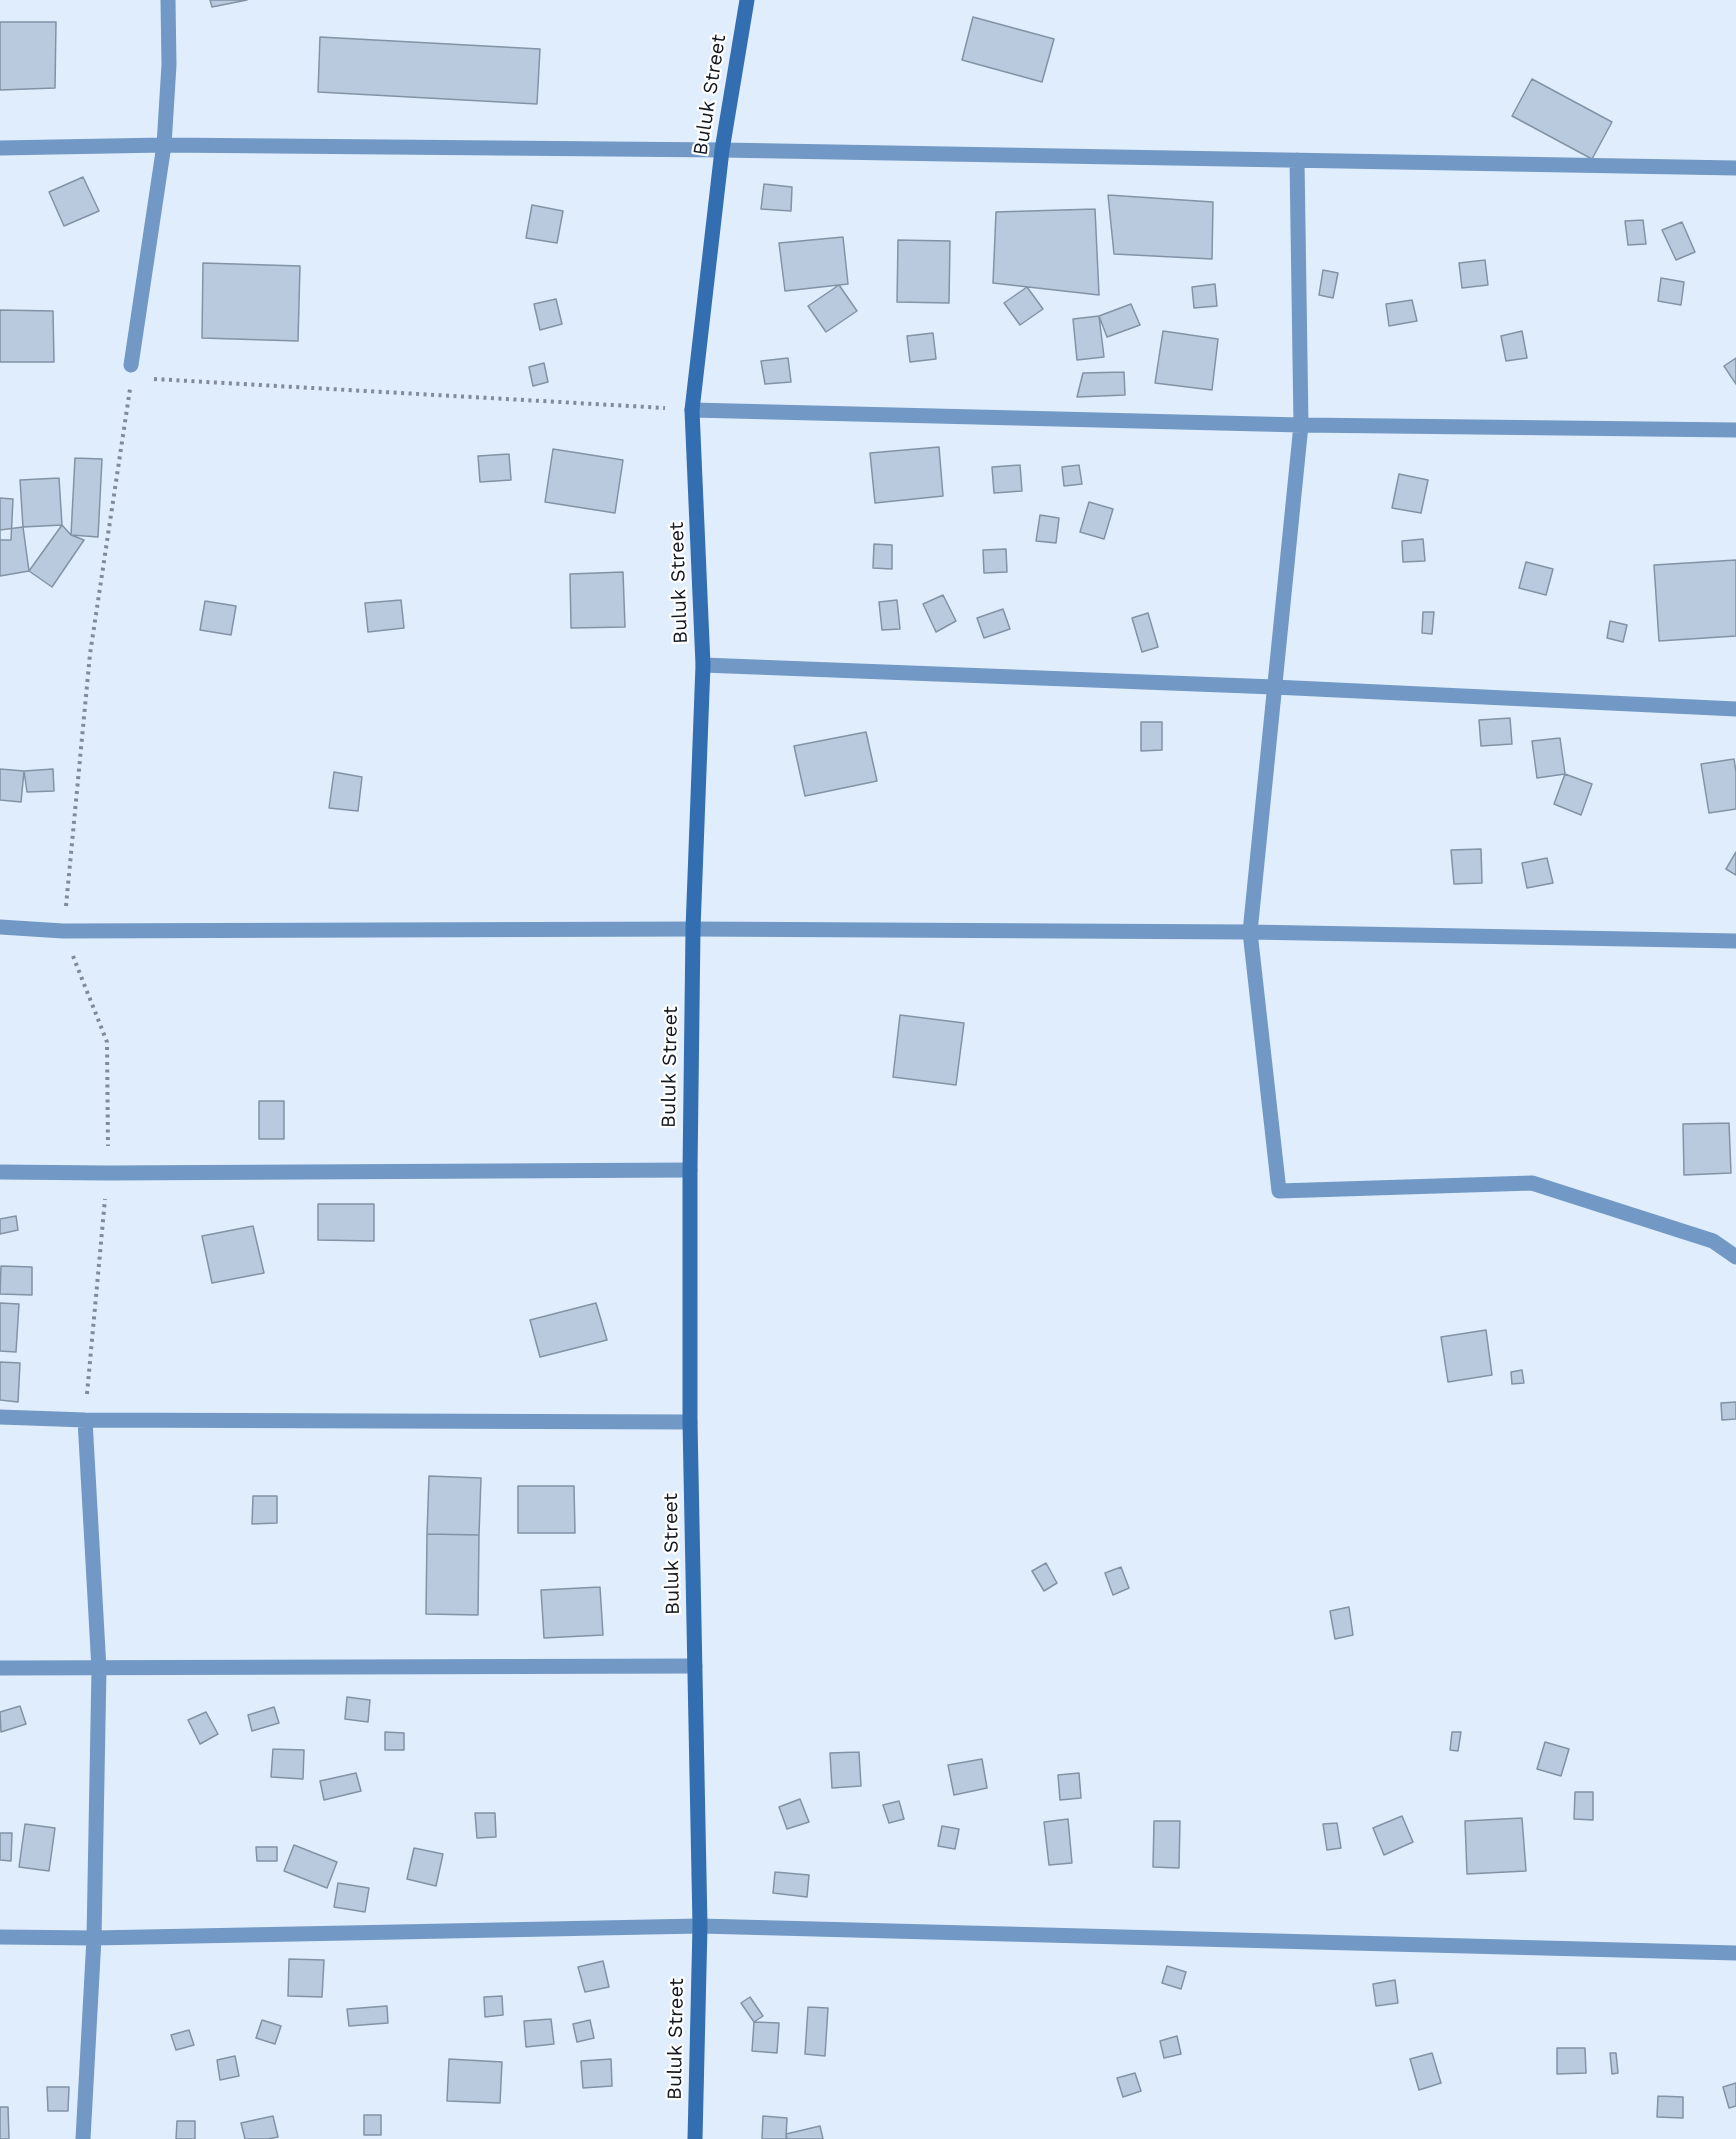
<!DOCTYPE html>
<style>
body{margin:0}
canvas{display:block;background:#dfedfd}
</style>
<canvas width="1736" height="2139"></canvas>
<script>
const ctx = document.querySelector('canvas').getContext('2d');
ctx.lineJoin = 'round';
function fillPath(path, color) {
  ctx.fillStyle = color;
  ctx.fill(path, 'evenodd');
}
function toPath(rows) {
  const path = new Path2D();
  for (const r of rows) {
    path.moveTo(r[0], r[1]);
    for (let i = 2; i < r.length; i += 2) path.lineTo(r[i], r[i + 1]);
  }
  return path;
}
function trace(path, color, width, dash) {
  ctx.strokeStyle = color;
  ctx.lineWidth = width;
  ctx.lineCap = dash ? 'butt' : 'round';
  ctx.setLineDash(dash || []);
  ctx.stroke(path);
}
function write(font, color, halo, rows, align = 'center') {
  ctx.font = font + ' "Work Sans",sans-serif';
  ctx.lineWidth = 4.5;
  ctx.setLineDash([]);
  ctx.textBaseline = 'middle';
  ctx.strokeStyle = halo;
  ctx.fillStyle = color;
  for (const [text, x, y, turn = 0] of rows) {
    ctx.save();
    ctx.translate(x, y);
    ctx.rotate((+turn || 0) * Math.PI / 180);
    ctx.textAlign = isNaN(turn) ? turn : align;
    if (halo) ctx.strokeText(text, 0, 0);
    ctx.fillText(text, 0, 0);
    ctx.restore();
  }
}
const building = toPath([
 [210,0,247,0,212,7,210,0],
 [973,17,1054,39,1042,82,962,60,973,17],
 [0,22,56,22,55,88,0,90,0,22],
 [320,37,540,49,537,104,318,92,320,37],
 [1532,79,1612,122,1592,159,1512,116,1532,79],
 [83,177,99,211,64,226,49,192,83,177],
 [764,184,792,187,791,211,761,209,764,184],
 [1108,195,1213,202,1212,259,1114,254,1108,195],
 [532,205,563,211,557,243,526,238,532,205],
 [1095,209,1099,295,993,283,996,212,1095,209],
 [1643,220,1646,244,1628,245,1625,221,1643,220],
 [1682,222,1695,252,1676,260,1662,230,1682,222],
 [843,237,848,284,785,291,779,243,843,237],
 [898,240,950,241,949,303,897,302,898,240],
 [1485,260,1488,285,1462,288,1459,263,1485,260],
 [203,263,300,266,298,341,202,338,203,263],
 [1323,270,1338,273,1333,298,1319,295,1323,270],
 [1661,278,1684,282,1681,305,1658,301,1661,278],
 [1215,284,1217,306,1194,308,1192,287,1215,284],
 [839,285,857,311,826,332,808,306,839,285],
 [1027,287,1043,309,1020,325,1004,303,1027,287],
 [556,299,562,324,540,330,534,304,556,299],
 [1412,300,1417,321,1389,326,1386,304,1412,300],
 [1131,304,1140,325,1107,337,1099,316,1131,304],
 [0,310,53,311,54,362,0,362,0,310],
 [1099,316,1104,357,1077,360,1073,319,1099,316],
 [1163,331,1218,339,1212,390,1155,383,1163,331],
 [1522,331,1527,358,1506,361,1501,336,1522,331],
 [933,333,936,359,910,362,907,336,933,333],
 [788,358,791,382,765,384,761,361,788,358],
 [1736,358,1736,384,1724,366,1736,358],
 [544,363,548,382,533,386,529,367,544,363],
 [1124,372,1125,395,1077,397,1083,373,1124,372],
 [939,447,943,496,875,503,870,453,939,447],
 [553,449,623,460,615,513,545,502,553,449],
 [509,454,511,480,480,482,478,456,509,454],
 [75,458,102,459,98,537,71,535,75,458],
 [1020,465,1022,491,994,493,992,467,1020,465],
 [1079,465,1082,484,1064,486,1062,467,1079,465],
 [1399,474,1428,480,1421,513,1392,508,1399,474],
 [59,478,62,525,23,527,20,480,59,478],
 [0,498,13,499,11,540,0,540,0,498],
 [1089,502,1113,509,1104,539,1080,532,1089,502],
 [1040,515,1059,518,1056,543,1036,541,1040,515],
 [62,525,71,535,84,540,52,587,29,571,62,525],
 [23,527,29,571,0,576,0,530,23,527],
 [1423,539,1425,561,1403,562,1402,541,1423,539],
 [874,544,892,545,892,569,873,568,874,544],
 [1006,549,1007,572,984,573,983,550,1006,549],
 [1736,560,1736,636,1659,641,1654,565,1736,560],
 [1526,562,1553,569,1546,595,1519,588,1526,562],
 [623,572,625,627,571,628,570,574,623,572],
 [943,595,956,621,936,632,923,604,943,595],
 [401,600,404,628,368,632,365,603,401,600],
 [897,600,900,629,882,630,879,602,897,600],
 [205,601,236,606,231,635,200,630,205,601],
 [1003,609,1010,629,984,638,977,618,1003,609],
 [1423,612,1434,612,1432,634,1422,633,1423,612],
 [1148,613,1158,647,1142,652,1132,618,1148,613],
 [1610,621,1627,625,1623,642,1607,638,1610,621],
 [1510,718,1512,744,1481,746,1479,720,1510,718],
 [1141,722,1162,722,1162,750,1141,751,1141,722],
 [866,732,877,781,805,796,794,746,866,732],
 [1560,738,1565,774,1537,778,1532,741,1560,738],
 [1734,759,1736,772,1736,809,1709,813,1701,764,1734,759],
 [0,769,24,771,21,802,0,800,0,769],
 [53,769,54,791,27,792,24,771,53,769],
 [334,772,362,777,358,811,329,808,334,772],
 [1565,774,1592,784,1581,815,1554,804,1565,774],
 [1481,849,1482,883,1454,884,1451,850,1481,849],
 [1736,852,1736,875,1726,869,1736,852],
 [1547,858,1553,883,1527,888,1522,863,1547,858],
 [900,1015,964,1023,956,1085,893,1077,900,1015],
 [259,1101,284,1101,284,1139,259,1139,259,1101],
 [1729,1123,1731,1173,1684,1175,1683,1124,1729,1123],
 [318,1204,374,1204,374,1241,318,1240,318,1204],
 [16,1216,18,1230,0,1234,0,1219,16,1216],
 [253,1226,264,1273,212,1283,202,1236,253,1226],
 [1,1266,32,1267,32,1295,0,1294,1,1266],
 [0,1303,19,1304,16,1352,0,1351,0,1303],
 [596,1303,607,1340,540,1357,530,1320,596,1303],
 [1486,1330,1492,1375,1448,1382,1441,1337,1486,1330],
 [0,1362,20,1363,18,1402,0,1400,0,1362],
 [1522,1370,1524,1383,1512,1384,1511,1372,1522,1370],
 [1736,1402,1736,1419,1722,1420,1721,1403,1736,1402],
 [429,1476,481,1478,479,1535,427,1534,429,1476],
 [518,1486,574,1486,575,1533,518,1533,518,1486],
 [253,1496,277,1496,277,1523,252,1524,253,1496],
 [427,1534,479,1535,478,1615,426,1614,427,1534],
 [1046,1563,1057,1583,1044,1591,1032,1571,1046,1563],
 [1121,1567,1129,1588,1113,1595,1105,1573,1121,1567],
 [600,1587,603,1635,544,1638,541,1590,600,1587],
 [1349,1607,1353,1635,1335,1639,1330,1611,1349,1607],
 [347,1697,370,1700,368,1722,345,1719,347,1697],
 [20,1706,26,1724,1,1732,0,1712,20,1706],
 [274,1707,279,1723,252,1731,248,1715,274,1707],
 [206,1712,218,1734,200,1744,188,1720,206,1712],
 [385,1732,404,1733,404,1750,385,1750,385,1732],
 [1452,1732,1461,1732,1458,1751,1450,1750,1452,1732],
 [1545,1742,1569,1749,1561,1776,1537,1769,1545,1742],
 [273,1749,304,1750,303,1779,271,1777,273,1749],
 [859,1752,861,1786,832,1788,830,1753,859,1752],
 [982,1759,987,1788,954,1795,948,1765,982,1759],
 [356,1773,361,1791,324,1800,320,1781,356,1773],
 [1079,1773,1081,1798,1060,1800,1058,1775,1079,1773],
 [1575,1792,1593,1792,1593,1820,1574,1819,1575,1792],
 [800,1799,809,1822,787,1829,779,1807,800,1799],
 [899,1801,904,1819,889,1823,883,1805,899,1801],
 [475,1813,495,1813,496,1837,477,1838,475,1813],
 [1402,1816,1413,1842,1384,1855,1373,1828,1402,1816],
 [1522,1818,1526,1871,1467,1874,1465,1821,1522,1818],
 [1068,1819,1072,1863,1049,1865,1044,1822,1068,1819],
 [1154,1821,1180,1821,1179,1868,1153,1867,1154,1821],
 [1337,1823,1341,1848,1327,1850,1323,1824,1337,1823],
 [25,1824,55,1828,49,1871,19,1867,25,1824],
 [942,1826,959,1829,955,1849,938,1846,942,1826],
 [0,1833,12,1833,11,1861,0,1860,0,1833],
 [294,1845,337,1862,327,1888,284,1871,294,1845],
 [256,1847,277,1847,277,1861,257,1861,256,1847],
 [414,1848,443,1854,436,1886,407,1879,414,1848],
 [775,1872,809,1875,807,1897,773,1893,775,1872],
 [338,1883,369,1888,365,1912,334,1907,338,1883],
 [289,1959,324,1960,322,1997,288,1996,289,1959],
 [603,1961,609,1987,585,1992,578,1967,603,1961],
 [1167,1966,1186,1972,1181,1989,1162,1983,1167,1966],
 [1395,1980,1398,2003,1376,2006,1373,1984,1395,1980],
 [502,1996,503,2015,485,2017,484,1997,502,1996],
 [750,1997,763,2016,754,2022,741,2003,750,1997],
 [387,2006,388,2023,349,2026,347,2009,387,2006],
 [808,2007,828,2008,825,2056,805,2054,808,2007],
 [551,2019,554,2044,526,2047,524,2021,551,2019],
 [262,2020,281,2026,275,2044,256,2038,262,2020],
 [590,2020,594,2038,577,2042,573,2024,590,2020],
 [754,2022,779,2023,777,2053,752,2051,754,2022],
 [189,2030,194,2045,176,2050,171,2035,189,2030],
 [1177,2036,1181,2054,1164,2058,1160,2041,1177,2036],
 [1557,2048,1585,2048,1586,2073,1557,2074,1557,2048],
 [1432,2053,1441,2083,1419,2090,1410,2059,1432,2053],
 [1610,2053,1616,2053,1618,2073,1612,2074,1610,2053],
 [235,2056,239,2076,220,2080,217,2060,235,2056],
 [449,2059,502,2062,500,2103,447,2101,449,2059],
 [611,2059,612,2086,583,2088,581,2061,611,2059],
 [1135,2073,1141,2091,1123,2097,1117,2078,1135,2073],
 [1736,2083,1736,2106,1729,2108,1723,2087,1736,2083],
 [47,2087,69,2087,68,2111,48,2111,47,2087],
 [1658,2096,1683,2097,1683,2118,1657,2117,1658,2096],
 [0,2107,8,2107,9,2139,0,2139,0,2107],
 [364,2115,381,2115,381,2135,364,2135,364,2115],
 [273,2116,278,2137,268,2139,245,2139,241,2123,273,2116],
 [763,2116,787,2118,786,2139,762,2139,763,2116],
 [177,2121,195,2121,195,2139,176,2139,177,2121],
 [820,2126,823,2139,787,2139,786,2134,820,2126]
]);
const path = toPath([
 [154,379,665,408],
 [66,906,90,654,130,389],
 [73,956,107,1042,108,1146],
 [87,1394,105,1199]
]);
const street = toPath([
 [0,148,164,145,722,150,1736,168],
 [1297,160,1301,425,1250,932,1279,1191,1532,1183,1713,1241,1736,1257],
 [131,365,164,145,169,65,168,0],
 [692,410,1301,425,1736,430],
 [703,665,1274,687,1736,709],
 [0,927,63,931,693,929,1250,932,1736,941],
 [0,1172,108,1173,690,1170],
 [0,1417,85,1420,690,1422],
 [0,1668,695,1666],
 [0,1937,94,1938,700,1926,1736,1953],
 [83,2139,94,1938,99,1669,85,1420]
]);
const secondary = toPath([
 [695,2139,700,1926,690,1422,690,1170,693,929,703,665,692,410,722,150,747,0]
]);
const streetNames = [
 ["Buluk Street",710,95,-81],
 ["Buluk Street",679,583,-92],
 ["Buluk Street",670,1067,-89],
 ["Buluk Street",672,1554,-91],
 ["Buluk Street",676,2039,-89]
];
fillPath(building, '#b9cade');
trace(building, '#8393a6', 1.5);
trace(path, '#818b97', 4, [3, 4.5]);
trace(street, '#7299c5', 15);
trace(secondary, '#336fb0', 15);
write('20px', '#131920', '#fff', streetNames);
</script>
